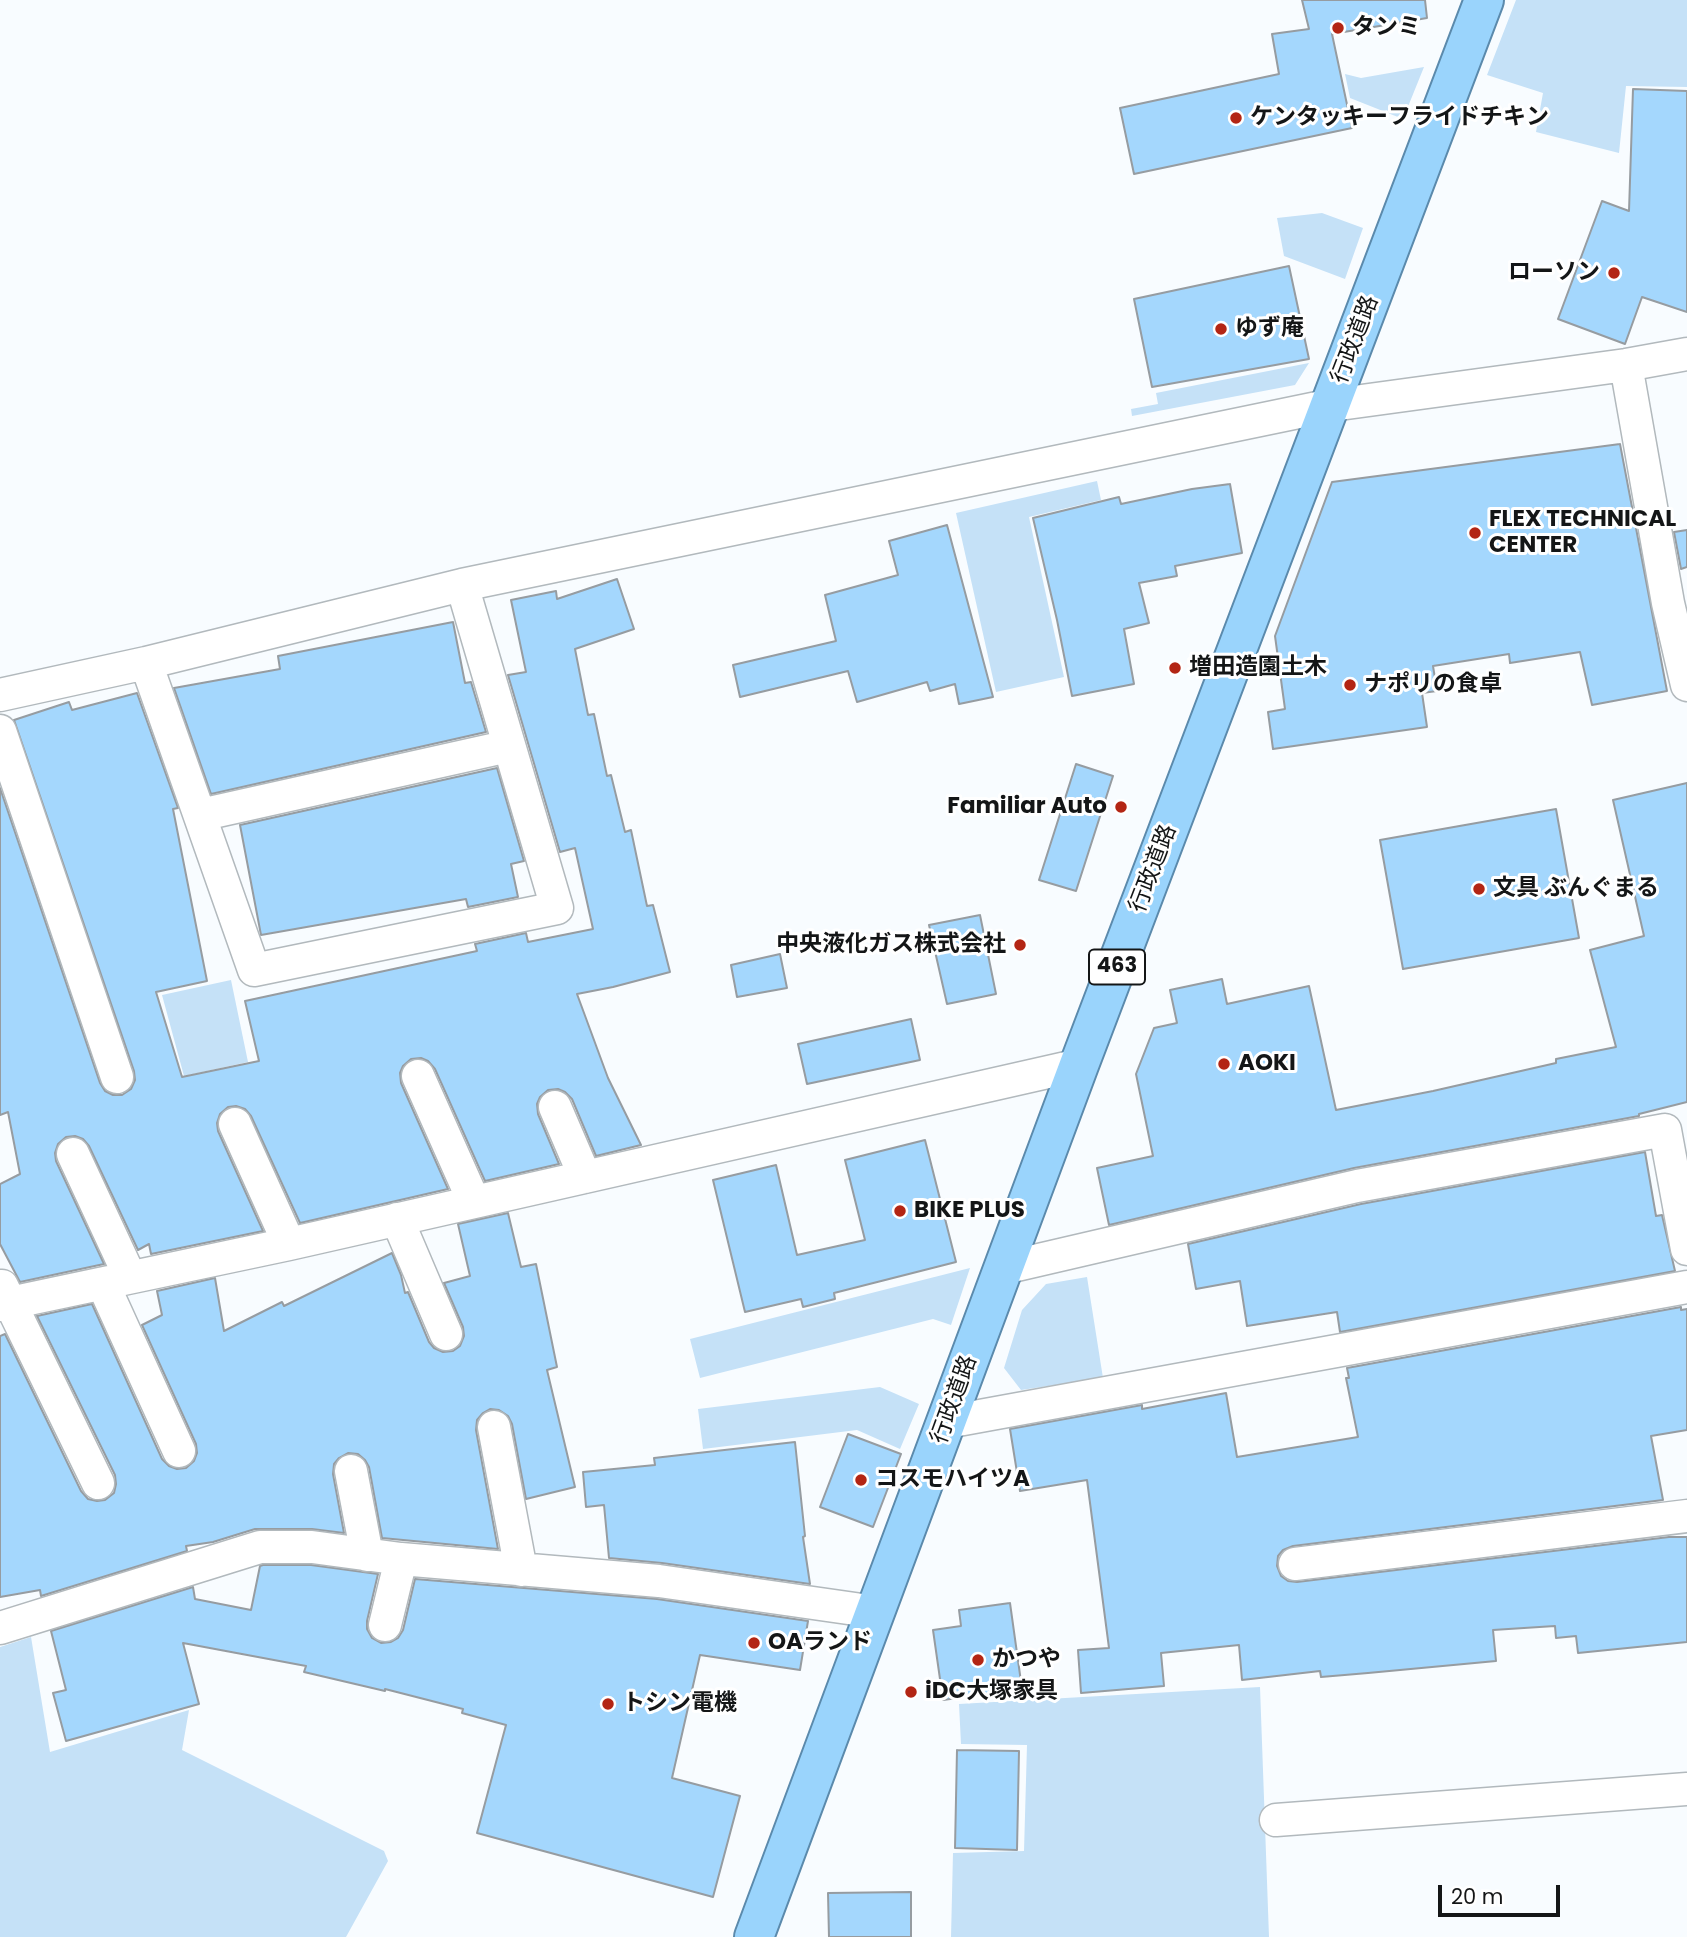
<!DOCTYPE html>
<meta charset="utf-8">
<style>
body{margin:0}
#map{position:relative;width:1687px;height:1937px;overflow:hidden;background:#f8fcff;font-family:Poppins,sans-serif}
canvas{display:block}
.scale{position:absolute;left:1438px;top:1885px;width:122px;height:32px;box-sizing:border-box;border:4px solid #141617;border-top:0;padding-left:9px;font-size:21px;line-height:24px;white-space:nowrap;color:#141617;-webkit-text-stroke:5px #fff;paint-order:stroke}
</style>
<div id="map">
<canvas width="1687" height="1937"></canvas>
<div class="scale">20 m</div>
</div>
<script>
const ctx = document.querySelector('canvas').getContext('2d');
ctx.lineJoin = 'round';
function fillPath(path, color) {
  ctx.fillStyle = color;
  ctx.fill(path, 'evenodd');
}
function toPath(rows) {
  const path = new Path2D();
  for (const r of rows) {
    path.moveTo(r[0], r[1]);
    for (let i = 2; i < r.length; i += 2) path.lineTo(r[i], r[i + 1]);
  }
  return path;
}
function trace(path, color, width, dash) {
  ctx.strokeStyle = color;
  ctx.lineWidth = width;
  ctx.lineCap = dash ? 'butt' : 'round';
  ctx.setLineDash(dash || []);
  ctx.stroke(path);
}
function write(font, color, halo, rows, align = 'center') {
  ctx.font = font + ' Poppins,"Noto Sans JP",sans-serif';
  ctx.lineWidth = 6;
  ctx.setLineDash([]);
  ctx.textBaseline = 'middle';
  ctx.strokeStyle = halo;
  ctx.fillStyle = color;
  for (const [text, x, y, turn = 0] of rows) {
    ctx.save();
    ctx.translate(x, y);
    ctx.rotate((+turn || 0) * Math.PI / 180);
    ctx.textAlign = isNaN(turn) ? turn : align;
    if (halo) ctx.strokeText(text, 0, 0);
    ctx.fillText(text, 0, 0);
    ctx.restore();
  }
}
const green = toPath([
 [1516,0,1687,0,1687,87,1626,86,1619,153,1536,132,1543,93,1487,75],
 [1424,67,1403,119,1350,98,1345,74,1361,78],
 [1322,213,1363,228,1345,279,1284,256,1277,218],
 [1309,363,1295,385,1132,416,1131,409,1158,404,1156,393],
 [1097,481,1101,500,1029,517,1064,677,996,692,956,513],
 [231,980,248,1062,184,1076,162,995],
 [970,1268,951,1325,933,1319,700,1378,690,1339],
 [1087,1277,1103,1378,1021,1390,1004,1368,1022,1310,1046,1284],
 [880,1387,919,1404,900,1449,857,1430,703,1449,698,1409],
 [31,1637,50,1752,189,1710,182,1750,384,1851,388,1861,346,1937,0,1937,0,1647],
 [1260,1687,1269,1937,951,1937,953,1853,1024,1851,1027,1745,961,1744,959,1704]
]);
const building = toPath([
 [1302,0,1425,0,1427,18,1332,34,1352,128,1134,174,1120,108,1279,74,1272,34,1309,29,1302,0],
 [1633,89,1687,91,1687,312,1642,297,1625,344,1558,319,1602,201,1629,211,1633,89],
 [1289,266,1309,359,1152,387,1134,299,1289,266],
 [1620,444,1667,691,1592,705,1580,652,1510,663,1509,654,1433,666,1437,691,1422,693,1427,727,1273,749,1268,712,1285,709,1275,636,1332,482,1620,444],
 [1230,484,1242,553,1175,566,1177,576,1139,583,1149,623,1124,629,1134,684,1072,696,1057,620,1033,518,1119,497,1121,504,1192,489,1230,484],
 [947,525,993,697,959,704,955,684,930,691,927,682,857,702,848,671,740,697,733,665,836,641,825,595,898,575,889,541,947,525],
 [1687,530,1687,567,1681,569,1674,532,1687,530],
 [617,579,634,629,575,649,588,715,594,714,607,776,611,775,625,832,631,830,647,906,653,905,670,972,613,987,577,994,608,1078,641,1145,596,1156,572,1099,565,1092,558,1089,548,1090,540,1097,537,1104,538,1114,559,1164,485,1181,435,1069,428,1061,421,1058,411,1059,403,1066,400,1073,401,1083,448,1189,300,1223,251,1116,245,1109,236,1106,228,1107,220,1114,217,1123,218,1131,263,1231,151,1254,149,1244,138,1250,89,1146,83,1139,75,1136,66,1137,58,1144,55,1153,56,1161,104,1264,20,1282,0,1244,0,1184,20,1174,8,1112,0,1115,0,788,100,1083,105,1091,113,1095,122,1095,131,1089,135,1080,134,1071,14,720,69,702,72,710,137,693,178,808,173,809,207,981,156,992,182,1077,259,1061,245,1001,477,951,475,944,526,933,528,942,593,929,575,848,560,852,508,675,526,672,511,600,556,591,557,599,617,579],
 [453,622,465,683,471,682,486,732,211,794,174,688,280,669,278,656,453,622],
 [1076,764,1113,776,1076,891,1039,880,1076,764],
 [497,768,524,861,511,864,518,897,468,907,466,899,261,935,240,825,497,768],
 [1687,783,1687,1102,1639,1114,1639,1116,1354,1168,1109,1225,1097,1168,1153,1156,1136,1074,1154,1028,1177,1023,1170,990,1222,979,1227,1004,1309,986,1336,1110,1433,1091,1556,1063,1556,1059,1616,1047,1590,950,1644,936,1613,800,1687,783],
 [1556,809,1579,938,1403,969,1380,840,1556,809],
 [980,915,996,994,947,1004,929,925,980,915],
 [780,954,787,988,737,997,731,965,780,954],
 [911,1019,920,1060,807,1084,798,1044,911,1019],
 [925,1140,956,1262,834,1293,835,1299,803,1307,801,1299,745,1312,713,1180,776,1165,797,1255,865,1240,845,1160,925,1140],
 [1645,1152,1656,1216,1662,1215,1675,1271,1340,1332,1337,1312,1247,1326,1240,1281,1196,1289,1188,1244,1361,1204,1645,1152],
 [508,1213,521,1267,536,1264,557,1367,547,1370,575,1487,526,1499,512,1424,508,1416,499,1410,490,1409,483,1413,477,1420,476,1430,498,1549,382,1538,369,1467,365,1460,358,1454,348,1453,339,1458,334,1464,333,1474,344,1533,312,1529,255,1529,213,1542,186,1546,187,1551,41,1596,40,1590,0,1597,0,1336,5,1334,81,1491,88,1499,97,1501,105,1500,114,1493,116,1484,115,1475,37,1316,92,1304,162,1459,169,1466,177,1469,186,1468,194,1461,197,1453,196,1444,142,1325,162,1315,157,1291,215,1278,224,1331,282,1302,284,1306,392,1253,401,1275,405,1293,408,1292,429,1342,434,1348,443,1352,453,1351,460,1346,464,1336,463,1327,444,1283,470,1276,458,1224,508,1213],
 [1681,1307,1681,1310,1687,1309,1687,1430,1651,1436,1663,1500,1293,1546,1283,1550,1278,1556,1277,1566,1281,1576,1288,1581,1297,1582,1669,1537,1687,1537,1687,1642,1578,1653,1576,1636,1556,1638,1555,1626,1493,1630,1496,1661,1368,1673,1321,1677,1320,1671,1242,1680,1239,1645,1161,1653,1164,1686,1081,1693,1078,1650,1109,1648,1087,1480,1020,1491,1010,1429,1142,1405,1142,1409,1226,1393,1237,1457,1358,1437,1346,1378,1349,1378,1347,1368,1681,1307],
 [848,1434,901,1454,873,1527,820,1507,848,1434],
 [795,1442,805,1536,803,1537,810,1584,662,1563,609,1558,604,1505,586,1507,583,1472,655,1465,654,1458,795,1442],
 [263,1565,311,1565,378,1574,367,1621,367,1629,372,1638,381,1643,391,1642,398,1638,403,1630,415,1579,657,1599,808,1621,800,1670,700,1655,672,1778,740,1796,713,1897,477,1833,506,1725,462,1713,463,1709,385,1689,385,1691,304,1672,306,1666,183,1643,199,1704,66,1741,53,1693,66,1690,51,1631,193,1587,195,1599,251,1610,260,1566,263,1565],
 [1010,1603,1022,1689,943,1700,933,1630,961,1626,959,1610,1010,1603],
 [957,1750,1019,1751,1017,1850,955,1848,957,1750],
 [911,1892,911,1937,829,1937,828,1893,911,1892]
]);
const minor = toPath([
 [1626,365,1668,603,1687,685],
 [146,663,254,970,557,908,462,585],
 [0,695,146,663,462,585,1332,405,1626,365,1687,354],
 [0,731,117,1077],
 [200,815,509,746],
 [418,1076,474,1202],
 [555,1107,585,1177],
 [235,1124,289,1244],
 [73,1154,130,1277],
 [397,1219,446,1334],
 [1004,1268,1357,1186,1665,1130,1687,1249],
 [103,1284,179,1451],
 [2,1286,98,1483],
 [0,1305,289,1244,1079,1065],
 [947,1422,1687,1287],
 [494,1427,521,1570],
 [351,1471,367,1555],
 [1295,1564,1687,1516],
 [385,1625,401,1559],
 [0,1628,260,1547,312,1547,401,1559,659,1581,876,1612],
 [1276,1820,1687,1789]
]);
const trunk = toPath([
 [754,1937,1079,1065,1484,0]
]);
const markers = [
 [1338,28,7,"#b32514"],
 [1236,118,7,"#b32514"],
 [1614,273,7,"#b32514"],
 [1221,329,7,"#b32514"],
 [1475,533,7,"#b32514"],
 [1175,668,7,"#b32514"],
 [1350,685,7,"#b32514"],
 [1121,807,7,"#b32514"],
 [1479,889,7,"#b32514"],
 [1020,945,7,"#b32514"],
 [1224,1064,7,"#b32514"],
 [900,1211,7,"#b32514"],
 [861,1480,7,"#b32514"],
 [754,1643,7,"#b32514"],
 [978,1660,7,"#b32514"],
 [911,1692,7,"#b32514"],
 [608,1704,7,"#b32514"]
];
const shields = [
 [1117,967,56]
];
const shieldNames = [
 ["463",1117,967]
];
const poiNames = [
 ["タンミ",1352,28],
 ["ケンタッキーフライドチキン",1250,118],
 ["ローソン",1600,273,"right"],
 ["ゆず庵",1235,329],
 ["FLEX TECHNICAL",1489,520],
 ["CENTER",1489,546],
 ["増田造園土木",1189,668],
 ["ナポリの食卓",1364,685],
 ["Familiar Auto",1107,807,"right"],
 ["文具 ぶんぐまる",1493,889],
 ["中央液化ガス株式会社",1006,945,"right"],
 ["AOKI",1238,1064],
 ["BIKE PLUS",914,1211],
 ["コスモハイツA",875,1480],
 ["OAランド",768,1643],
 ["かつや",992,1660],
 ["iDC大塚家具",925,1692],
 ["トシン電機",622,1704]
];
const streetNames = [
 ["行政道路",1356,340,-69],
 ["行政道路",1154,869,-69],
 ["行政道路",955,1400,-70]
];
fillPath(green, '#c5e1f7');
fillPath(building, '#a4d7fd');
trace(building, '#969ca1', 2);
trace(minor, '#b2b9bd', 35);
trace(trunk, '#5b8aac', 42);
trace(minor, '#fff', 32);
trace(trunk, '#9ad4fc', 38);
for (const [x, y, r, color] of markers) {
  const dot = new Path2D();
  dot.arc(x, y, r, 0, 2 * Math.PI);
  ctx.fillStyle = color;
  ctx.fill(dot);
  trace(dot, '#fff', 2.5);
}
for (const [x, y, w] of shields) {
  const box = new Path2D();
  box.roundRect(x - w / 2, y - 17.5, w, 35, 5);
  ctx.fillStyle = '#fff';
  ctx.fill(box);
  trace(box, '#141617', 2);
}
write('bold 21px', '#141617', null, shieldNames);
write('bold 23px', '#141617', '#fff', poiNames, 'left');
write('23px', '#141617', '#fff', streetNames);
</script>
